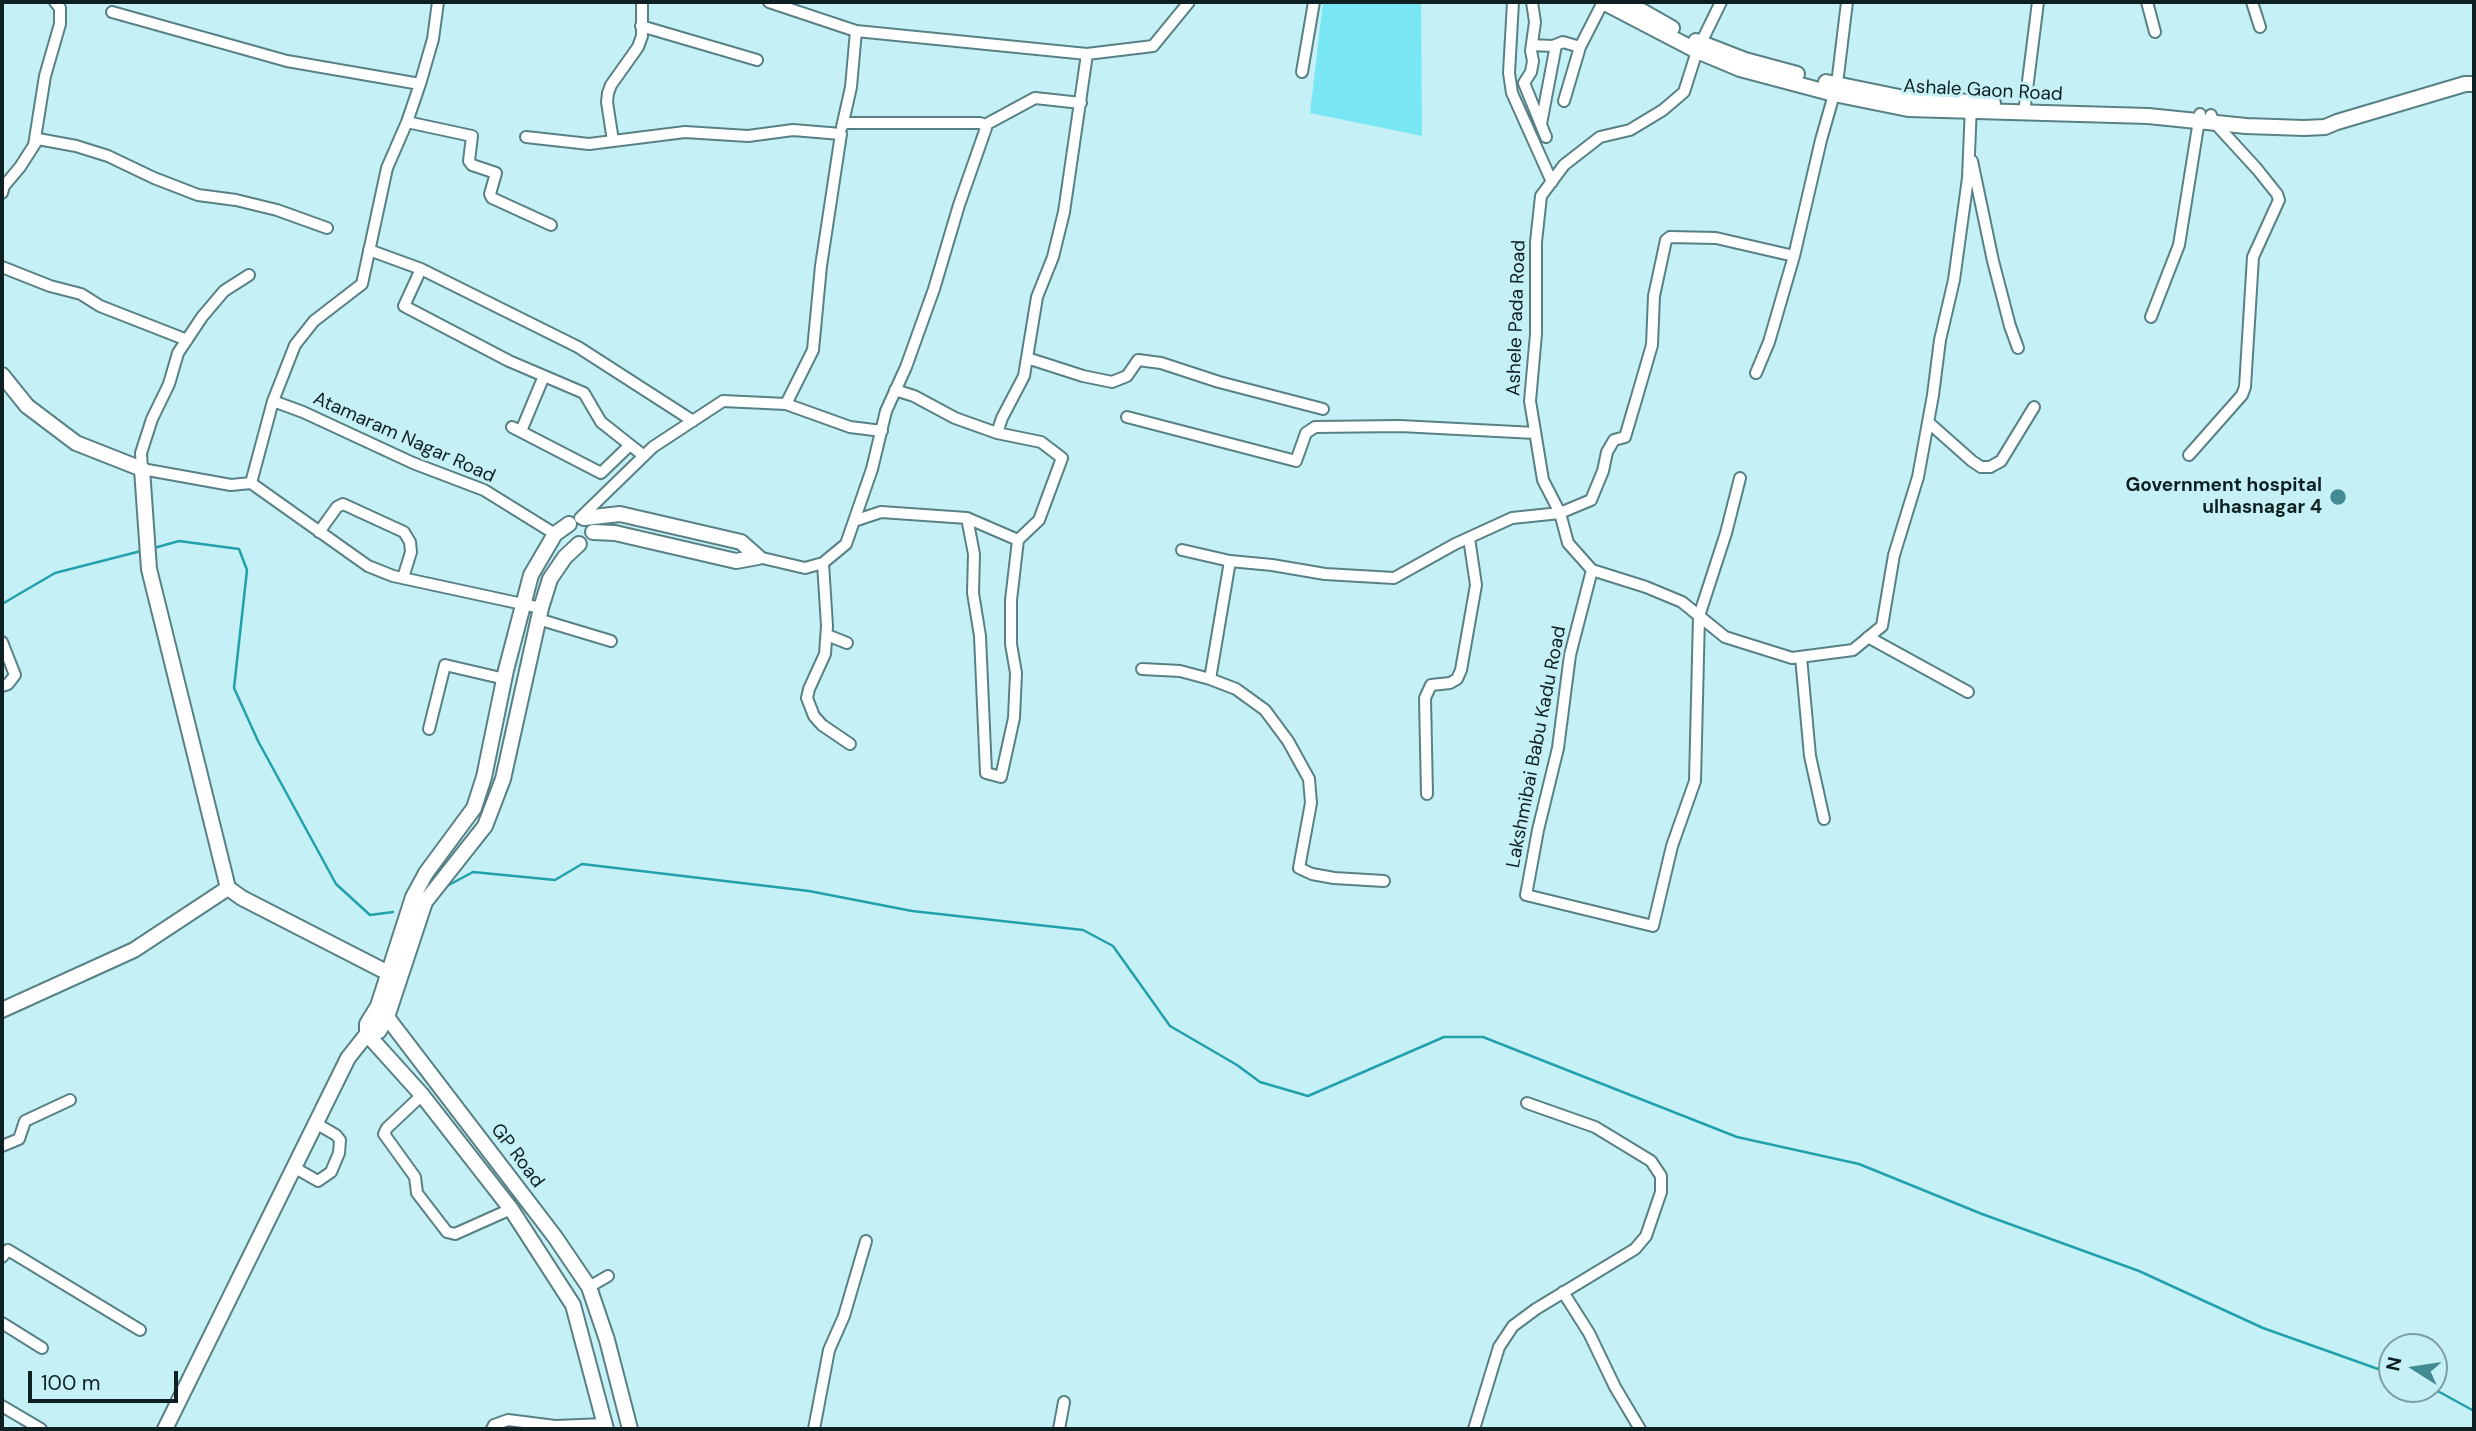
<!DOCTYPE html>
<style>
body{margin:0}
#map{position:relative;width:2476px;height:1431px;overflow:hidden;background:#c5f1f6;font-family:"DM Sans",sans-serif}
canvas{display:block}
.frame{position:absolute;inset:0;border:4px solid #0f2022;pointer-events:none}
.north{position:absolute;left:2378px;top:1333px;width:70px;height:70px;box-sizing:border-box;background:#c5f1f6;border:2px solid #7c9da1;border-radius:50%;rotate:282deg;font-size:19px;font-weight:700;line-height:28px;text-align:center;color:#0f2022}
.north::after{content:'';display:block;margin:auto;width:24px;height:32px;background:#438b92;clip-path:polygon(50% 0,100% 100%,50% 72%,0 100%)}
.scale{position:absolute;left:28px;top:1371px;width:150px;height:32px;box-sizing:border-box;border:4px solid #0f2022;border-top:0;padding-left:9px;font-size:21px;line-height:24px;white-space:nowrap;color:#0f2022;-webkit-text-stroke:5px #c5f1f6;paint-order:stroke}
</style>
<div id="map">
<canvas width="2476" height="1431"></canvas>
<div class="frame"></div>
<div class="north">N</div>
<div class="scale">100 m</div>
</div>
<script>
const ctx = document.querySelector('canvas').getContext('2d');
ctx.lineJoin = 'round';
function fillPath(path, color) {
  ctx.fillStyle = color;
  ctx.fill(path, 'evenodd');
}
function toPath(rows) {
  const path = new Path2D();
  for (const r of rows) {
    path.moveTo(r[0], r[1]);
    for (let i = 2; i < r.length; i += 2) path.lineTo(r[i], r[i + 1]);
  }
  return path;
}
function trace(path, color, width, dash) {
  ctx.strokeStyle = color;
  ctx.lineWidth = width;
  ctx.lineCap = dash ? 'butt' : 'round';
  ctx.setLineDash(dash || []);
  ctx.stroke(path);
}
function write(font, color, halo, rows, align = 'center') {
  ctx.font = font + ' "DM Sans",sans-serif';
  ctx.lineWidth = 6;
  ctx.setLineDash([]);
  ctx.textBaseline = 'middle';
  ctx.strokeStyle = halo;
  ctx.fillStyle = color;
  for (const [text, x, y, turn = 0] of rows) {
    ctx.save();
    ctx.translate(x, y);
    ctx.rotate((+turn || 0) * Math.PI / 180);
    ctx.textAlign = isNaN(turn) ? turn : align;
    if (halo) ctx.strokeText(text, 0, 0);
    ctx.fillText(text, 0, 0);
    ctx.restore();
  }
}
const green = toPath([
 [1323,2,1421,2,1422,136,1310,113]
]);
const stream = toPath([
 [154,548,179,541,239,549,247,570,234,688,258,741,336,884,370,915,393,912],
 [2,604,55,573,141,551],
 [447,886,473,872,555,880,582,864,809,891,912,911,1083,930,1113,946,1170,1026,1237,1065,1260,1082,1308,1096,1444,1037,1483,1037,1737,1137,1859,1164,1982,1214,2139,1271,2263,1328,2392,1374],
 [2434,1389,2474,1411]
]);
const minor = toPath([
 [769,2,856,31,1087,54,1153,46,1189,2],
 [1513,2,1509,73,1512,93,1552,182],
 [1532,2,1535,22,1531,51,1533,61,1531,72,1524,83,1546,137],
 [2147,2,2155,32],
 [2252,2,2260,27],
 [112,12,287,61,420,84],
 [641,26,757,60],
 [1532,45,1553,46,1563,42,1580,47,1603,2],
 [1302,72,1314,2],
 [1564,101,1580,47],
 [2024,113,2038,2],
 [407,122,472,136,469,161,472,165,496,173,490,194,492,198,551,225],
 [1541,124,1556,45],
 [985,125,1035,98,1081,103],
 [842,127,851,87,856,31],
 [526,137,589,144,685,132,748,136,793,130,841,134,821,266,813,350,786,404],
 [613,141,607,102,608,93,611,85,638,47,642,36,642,2],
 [34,145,45,76,60,24,60,8,55,2],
 [1972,161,1993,261,2010,326,2018,348],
 [2,193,4,186,20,167,38,139,76,146,108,156,154,178,198,195,236,200,277,210,327,228],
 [369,250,421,269,578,347,693,421],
 [2,267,50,286,81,294,100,306,187,340],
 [421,269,404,306,509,361,584,393,601,422,644,456],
 [249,275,224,291,202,317,178,353,169,384,152,419,141,453,142,469,231,485,251,483,273,401,295,345,314,321,362,284,387,168,407,122,420,84,433,39,438,2],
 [2151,317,2179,245,2200,114],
 [1027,358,1083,376,1112,382,1127,376,1138,360,1161,363,1219,382,1323,409],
 [1756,373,1769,342,1794,256,1821,140,1837,84,1847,2],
 [895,390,914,396,955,418,997,433,1041,442,1062,458,1039,520,1018,540],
 [273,401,303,412,413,463,484,490,555,534],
 [1127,417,1296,461,1306,433,1315,427,1400,426,1535,433],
 [1928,422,1972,461,1981,467,1990,467,2001,461,2034,407],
 [512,427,601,473,629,446],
 [521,431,544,376],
 [997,433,1002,418,1024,376,1037,297,1053,257,1064,212,1087,54],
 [2189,455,2242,395,2245,387,2253,257,2279,200,2277,194,2257,169,2213,121,2211,115],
 [251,483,368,566,393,576,541,608],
 [580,518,653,447,723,401,786,404,850,427,882,431],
 [854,521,881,512,967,518,1018,540,1011,600,1011,644,1016,673,1014,718,1001,777,986,773,980,636,973,593,974,554,967,518],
 [319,532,337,507,343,504,404,532,410,542,411,552,403,578],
 [1182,550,1230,561],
 [758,557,805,568,823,563,846,544,872,469,886,411,906,367,934,289,959,205,986,128,985,125,980,123,843,123],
 [823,563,827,626,825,654,809,689,807,698,814,716,822,725,850,744],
 [1592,570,1570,655,1558,748,1538,830,1526,895,1653,926,1672,846,1695,781,1699,616,1726,533,1740,478],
 [1592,570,1646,587,1682,602,1725,637,1792,658,1853,650,1882,626,1894,555,1918,477,1933,395,1940,340,1954,280,1968,178,1971,105],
 [1592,570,1568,543,1560,513,1543,480,1530,401,1536,334,1536,242,1541,196,1564,165,1600,137,1630,130,1663,110,1684,92,1697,51,1721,2],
 [538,619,611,641],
 [827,635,847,643],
 [1868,637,1968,692],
 [2,642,15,675,8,684,2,686],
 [1801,657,1810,756,1824,819],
 [1142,669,1180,671,1210,679,1230,561,1272,565,1325,574,1394,578,1455,544,1512,518,1560,513,1591,500,1603,471,1607,452,1614,440,1625,437,1636,400,1652,345,1654,296,1666,240,1670,237,1716,238,1794,256],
 [1210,679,1236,689,1265,710,1288,741,1309,779,1311,803,1299,868,1312,874,1334,878,1384,881],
 [429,729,445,665,505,679],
 [1427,794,1425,698,1431,685,1450,683,1457,679,1461,670,1476,585,1469,538],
 [422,1095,387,1128,384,1134,415,1177,417,1193,447,1232,455,1234,511,1209],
 [2,1146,19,1139,25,1121,70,1100],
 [295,1168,318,1181,331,1172,339,1153,340,1140,336,1135,317,1124],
 [2,1257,8,1250,140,1330],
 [589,1287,608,1276],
 [1563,1292,1589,1333,1615,1387,1640,1429],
 [2,1323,42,1348],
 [2,1406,41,1429],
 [492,1429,494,1425,508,1420,555,1426,605,1424],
 [814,1429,829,1350,844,1316,866,1241],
 [1059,1429,1064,1402],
 [1474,1429,1499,1347,1513,1326,1536,1309,1635,1249,1646,1236,1661,1192,1661,1176,1651,1161,1595,1127,1527,1103]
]);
const tertiary = toPath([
 [1603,2,1697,51,1740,69,1834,94,1908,109,2148,116,2246,126,2304,128,2325,127,2337,122,2465,84,2474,84],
 [1626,2,1672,28],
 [1696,41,1745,60,1797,74],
 [1826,82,1909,99,1993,103],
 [2,375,27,406,76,443,142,469,149,569,228,888,134,950,2,1010],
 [584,518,620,514,741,542,758,557],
 [593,532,615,533,736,561,758,557],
 [228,888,242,898,396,977],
 [383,1012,555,1237,589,1287,607,1340,630,1429],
 [367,1034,367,1024,378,1006,413,897,426,873,474,808,484,777,506,670,531,575,555,534,569,524],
 [367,1034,422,1095,511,1209,573,1305,606,1429],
 [165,1429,348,1058,367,1034,379,1031,387,1017,425,902,485,826,503,779,541,608,550,579,565,557,579,544]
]);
const markers = [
 [2338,497,9,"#438b92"]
];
const streetNames = [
 ["Ashale Gaon Road",1983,91,3],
 ["Ashele Pada Road",1517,318,-88],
 ["Atamaram Nagar Road",404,438,24],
 ["Lakshmibai Babu Kadu Road",1537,747,-79],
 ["GP Road",517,1156,53]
];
const poiNames = [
 ["Government hospital",2322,486],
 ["ulhasnagar 4",2322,508]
];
fillPath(green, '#79e7f3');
trace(stream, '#22a0ac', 2.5);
trace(minor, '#588185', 14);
trace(tertiary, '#588185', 18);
trace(minor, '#fff', 10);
trace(tertiary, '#fff', 14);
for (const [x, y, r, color] of markers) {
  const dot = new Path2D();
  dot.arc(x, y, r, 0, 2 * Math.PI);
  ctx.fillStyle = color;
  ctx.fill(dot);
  trace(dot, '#c5f1f6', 2.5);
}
write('19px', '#0f2022', '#c5f1f6', streetNames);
write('bold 19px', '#0f2022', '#c5f1f6', poiNames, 'right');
</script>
